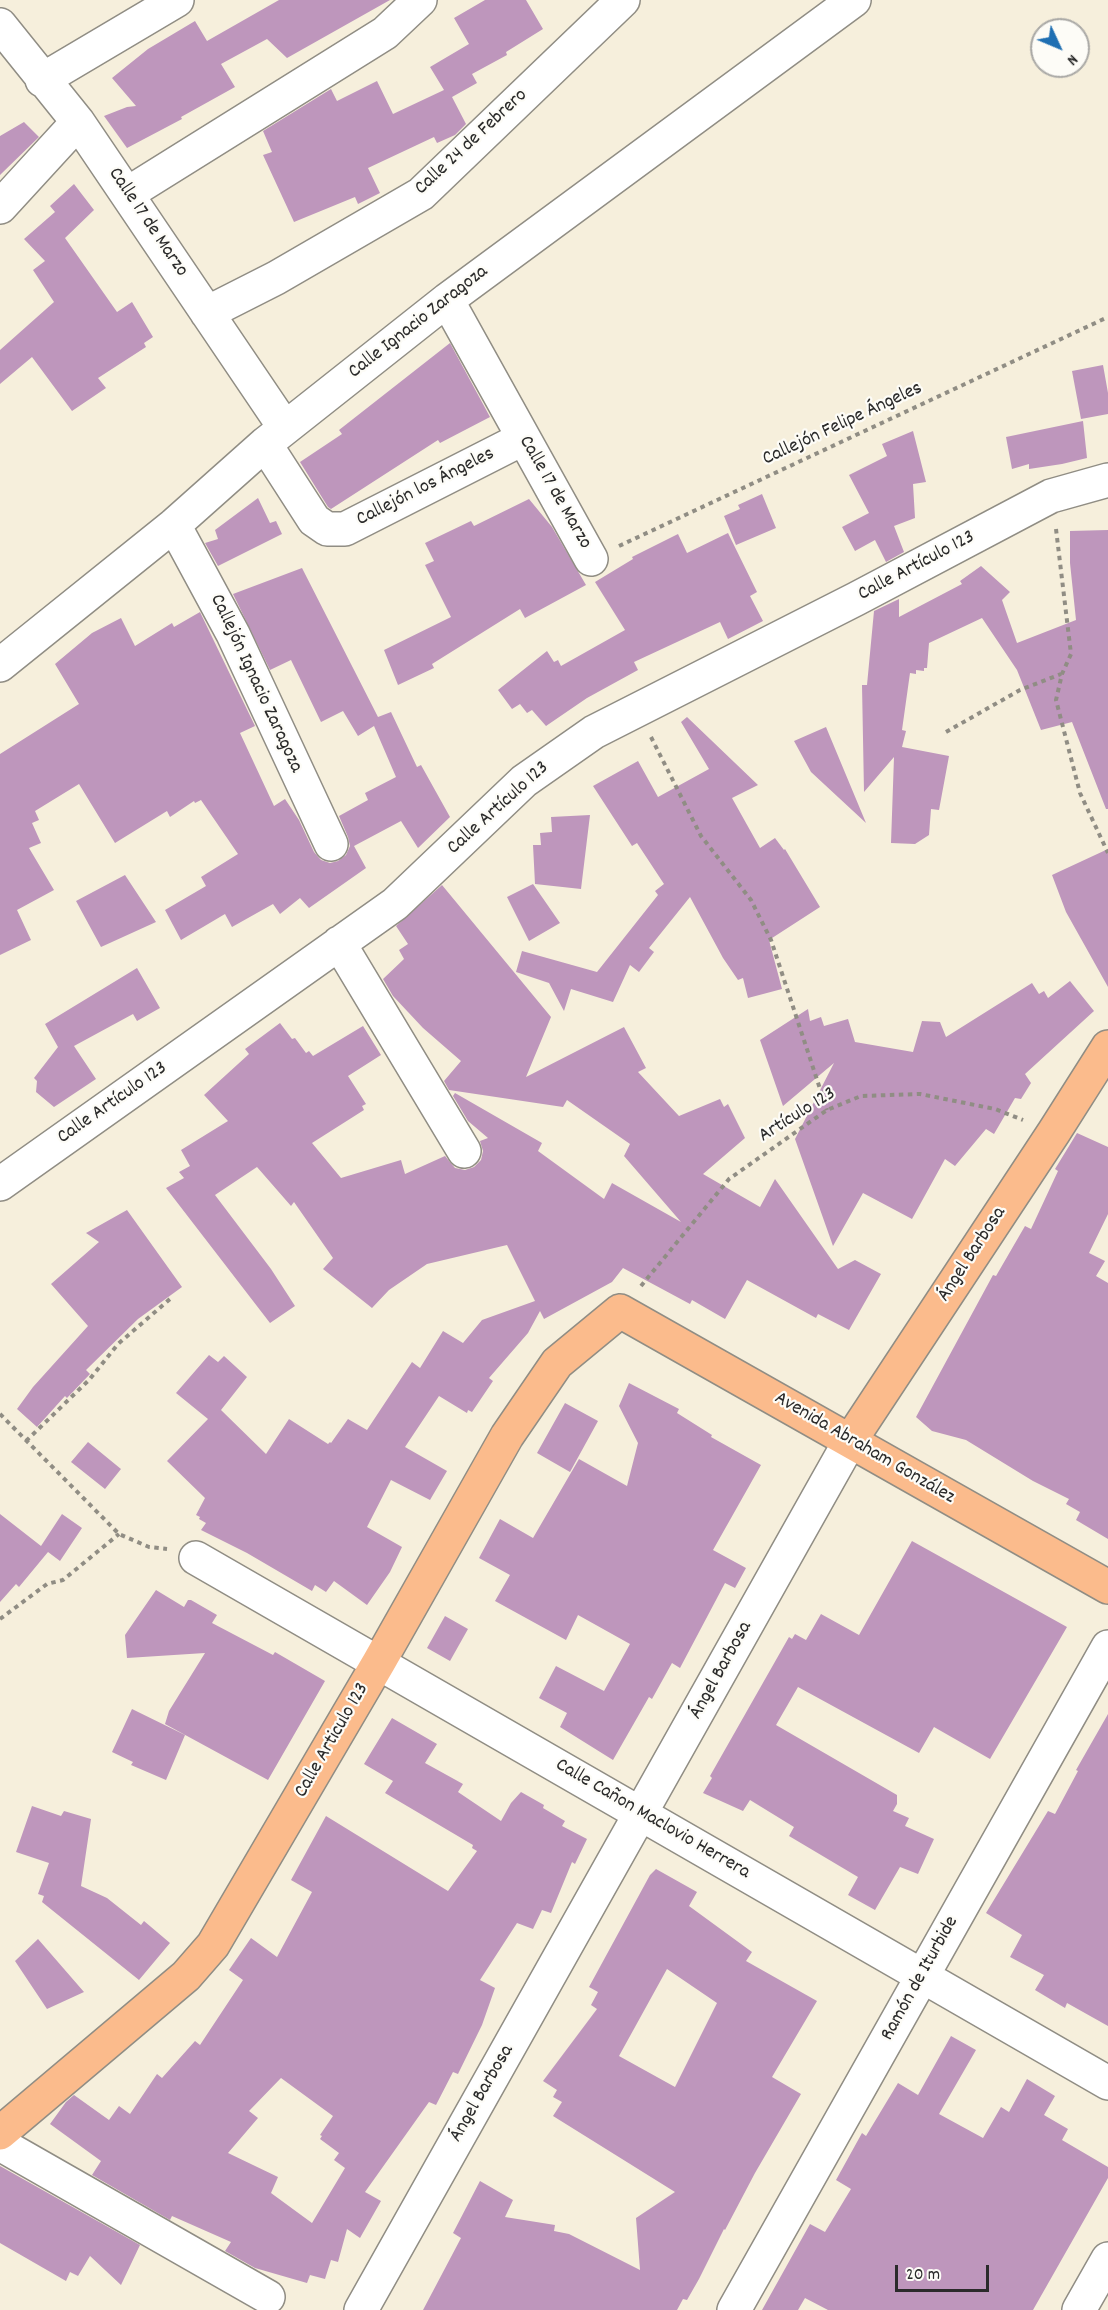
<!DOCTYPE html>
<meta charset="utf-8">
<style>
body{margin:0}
#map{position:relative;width:1108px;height:2310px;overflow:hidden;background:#f6efdc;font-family:Dekko,sans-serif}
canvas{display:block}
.north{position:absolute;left:1030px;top:18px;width:60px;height:60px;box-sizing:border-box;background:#fdfcf7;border:2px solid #a9a8a5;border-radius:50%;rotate:134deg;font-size:16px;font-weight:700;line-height:24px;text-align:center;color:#2b2b2b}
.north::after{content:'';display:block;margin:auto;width:21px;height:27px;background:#1f6fb2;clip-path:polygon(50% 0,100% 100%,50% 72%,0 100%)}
.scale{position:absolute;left:895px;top:2265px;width:94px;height:27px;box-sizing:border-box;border:3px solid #2b2b2b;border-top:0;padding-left:8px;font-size:18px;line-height:21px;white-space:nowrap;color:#2b2b2b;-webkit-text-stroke:4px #fdfcf7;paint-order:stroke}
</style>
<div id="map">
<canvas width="1108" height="2310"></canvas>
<div class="north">N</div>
<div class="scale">20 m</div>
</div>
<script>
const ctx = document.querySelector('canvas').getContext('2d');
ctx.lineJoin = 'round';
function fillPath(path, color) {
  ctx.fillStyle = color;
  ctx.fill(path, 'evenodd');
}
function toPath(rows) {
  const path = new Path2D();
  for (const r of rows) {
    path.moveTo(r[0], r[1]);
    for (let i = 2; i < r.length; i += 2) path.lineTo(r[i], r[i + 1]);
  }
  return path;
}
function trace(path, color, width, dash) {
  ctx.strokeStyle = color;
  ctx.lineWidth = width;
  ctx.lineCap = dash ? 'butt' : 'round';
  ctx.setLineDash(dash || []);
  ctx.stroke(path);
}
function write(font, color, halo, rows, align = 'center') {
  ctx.font = font + ' Dekko,sans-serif';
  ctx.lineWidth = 4.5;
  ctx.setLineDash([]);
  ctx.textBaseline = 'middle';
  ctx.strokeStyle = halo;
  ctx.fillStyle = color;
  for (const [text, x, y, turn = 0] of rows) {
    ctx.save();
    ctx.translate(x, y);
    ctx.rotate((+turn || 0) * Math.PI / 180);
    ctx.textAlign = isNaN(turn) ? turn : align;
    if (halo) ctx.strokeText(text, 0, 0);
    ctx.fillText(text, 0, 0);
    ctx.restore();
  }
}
const building = toPath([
 [279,0,390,0,287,58,267,39,221,64,235,87,181,117,182,119,127,148,104,116,127,107,136,106,112,78,148,49,195,21,207,41],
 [485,0,526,0,543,29,506,52,507,55,472,74,477,83,452,97,466,124,455,135,437,143,434,137,368,168,380,193,358,204,355,197,294,222,263,155,272,152,263,131,331,89,337,101,377,81,393,114,444,90,430,67,469,44,454,18],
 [24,122,39,137,0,175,0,136],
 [74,184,94,210,65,238,117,312,132,302,153,337,144,343,146,347,98,378,106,388,72,411,32,357,0,384,0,350,54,302,33,270,45,261,24,239,55,212,50,206],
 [450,343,490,417,440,443,438,440,331,509,328,507,300,462,342,434,339,430],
 [1103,365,1108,393,1108,414,1081,419,1072,371],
 [1083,421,1087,458,1062,464,1029,469,1029,464,1012,469,1006,437],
 [913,431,926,482,913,484,915,518,894,526,904,552,886,562,875,540,855,551,842,527,869,513,849,475,887,456,882,444],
 [762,494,776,528,736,545,724,516,740,509,738,505],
 [258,498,270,523,276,521,282,534,218,566,205,543,218,539,215,530],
 [529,499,552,527,586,585,525,618,520,609,432,664,434,668,398,685,384,650,451,617,425,565,434,561,425,543,471,521,474,526],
 [1108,530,1108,809,1106,809,1072,722,1041,730,1017,670,982,618,929,643,927,668,924,668,924,671,916,670,916,674,910,673,902,730,906,731,902,747,949,756,939,810,931,809,929,835,915,844,891,843,894,757,864,792,862,685,867,685,874,611,899,599,899,617,962,584,960,581,981,566,1010,592,1002,600,1017,643,1076,620,1070,563,1070,531],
 [728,533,757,592,750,596,763,621,728,639,720,622,634,662,638,670,587,698,546,726,532,710,527,713,520,704,512,709,498,690,547,651,554,662,558,660,561,666,625,630,595,582,633,559,632,557,678,534,687,553],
 [302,568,378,717,391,712,417,767,421,765,450,817,418,848,401,821,354,846,366,868,309,908,300,898,280,914,273,904,232,927,225,914,181,940,165,910,206,886,201,877,238,854,201,800,195,803,194,801,170,817,167,811,115,843,79,784,35,811,39,820,32,823,41,843,29,848,54,890,17,910,31,940,0,955,0,754,79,704,55,664,92,633,121,618,135,646,172,623,174,627,200,612,255,726,240,733,274,806,285,799,299,820,314,852,321,860,330,863,338,861,346,855,350,846,348,837,339,816,368,800,365,793,396,777,374,726,358,736,343,711,321,722,291,660,270,670,233,594],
 [687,717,758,785,732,798,760,848,775,838,784,850,785,849,820,907,769,940,782,989,748,998,743,978,738,980,723,958,690,897,649,948,654,952,639,972,630,965,613,1002,571,989,564,1011,549,983,516,972,522,951,597,972,658,895,655,891,664,884,637,843,632,846,593,786,638,761,658,797,709,769,681,722],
 [826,727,866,823,811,772,794,741],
 [590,815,581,889,535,884,533,845,541,845,540,833,552,832,551,817],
 [1108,849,1108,987,1066,912,1052,875],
 [125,875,156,922,101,947,76,901],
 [533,884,560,923,529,941,507,897],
 [442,885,551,1017,526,1077,624,1027,646,1068,638,1072,679,1116,720,1099,724,1107,728,1104,745,1138,703,1174,760,1207,775,1179,838,1269,855,1260,881,1274,849,1330,818,1314,816,1318,747,1280,725,1319,692,1300,690,1304,623,1268,612,1282,544,1319,540,1311,528,1333,489,1378,493,1381,472,1412,468,1410,467,1413,439,1396,405,1447,447,1471,430,1500,391,1480,367,1527,402,1547,390,1572,367,1605,334,1581,326,1592,315,1585,312,1591,247,1553,201,1530,206,1523,199,1519,200,1517,196,1515,205,1498,167,1461,208,1419,176,1393,209,1355,218,1362,224,1356,247,1377,221,1410,266,1454,289,1419,328,1444,330,1442,331,1443,348,1419,367,1430,412,1362,420,1368,443,1331,463,1343,482,1320,535,1301,507,1245,427,1264,389,1290,372,1308,323,1269,333,1258,294,1202,291,1206,257,1167,215,1195,271,1269,295,1306,270,1323,166,1188,184,1178,179,1172,190,1166,181,1150,228,1121,204,1095,249,1054,245,1049,280,1023,292,1039,295,1038,306,1053,309,1051,313,1056,363,1026,381,1055,348,1076,366,1104,362,1106,364,1110,312,1143,341,1178,401,1160,405,1174,445,1156,455,1168,465,1170,474,1167,481,1160,483,1151,480,1141,488,1138,468,1121,453,1096,455,1093,542,1143,538,1151,604,1199,612,1183,681,1222,624,1156,630,1144,567,1100,563,1107,449,1090,444,1081,461,1061,423,1028,393,996,383,979,404,959,399,950,408,944,396,926],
 [137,968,160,1008,137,1021,133,1014,74,1046,96,1079,54,1107,36,1092,37,1081,34,1078,58,1047,45,1024],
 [1070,981,1094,1011,1025,1074,1031,1083,1021,1099,1015,1098,994,1134,986,1129,955,1166,945,1159,912,1219,863,1193,833,1246,795,1139,834,1063,783,1106,760,1040,808,1009,810,1021,821,1017,824,1026,848,1019,855,1042,913,1052,922,1021,940,1022,946,1037,1032,983,1039,994,1044,991,1048,998],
 [1077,1133,1108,1147,1108,1214,1089,1253,1105,1261,1096,1276,1108,1283,1108,1539,1076,1520,1080,1512,1066,1504,1069,1499,1033,1481,966,1440,932,1431,916,1417,993,1275,996,1276,1025,1226,1031,1229,1058,1171,1055,1169],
 [127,1210,182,1287,138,1319,86,1370,90,1374,67,1398,65,1396,37,1427,17,1409,33,1387,88,1326,51,1284,99,1242,86,1233],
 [629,1383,679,1409,677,1413,712,1435,711,1437,761,1465,713,1550,746,1568,735,1588,725,1583,680,1668,672,1663,652,1699,649,1697,613,1760,560,1727,567,1713,539,1698,556,1666,604,1691,630,1644,578,1615,566,1640,495,1601,510,1575,479,1558,500,1519,533,1538,579,1459,627,1486,638,1443,619,1406],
 [565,1403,598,1421,570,1472,537,1453],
 [88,1442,121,1469,105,1489,71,1462],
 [0,1514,41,1546,62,1514,82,1528,60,1561,48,1552,19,1587,16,1584,0,1602],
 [912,1541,1067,1627,990,1759,934,1727,919,1753,798,1687,776,1725,897,1795,897,1804,893,1811,909,1818,905,1826,934,1839,918,1874,900,1867,875,1910,848,1895,858,1877,789,1836,794,1827,750,1800,743,1811,703,1793,712,1778,710,1776,789,1637,792,1639,795,1634,806,1640,821,1614,859,1635],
 [156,1590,184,1607,188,1600,191,1600,217,1615,212,1623,273,1655,275,1652,325,1681,268,1780,165,1724,169,1711,205,1653,127,1658,125,1635],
 [445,1616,468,1629,450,1661,427,1648],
 [132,1709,185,1735,166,1780,131,1765,133,1762,112,1752],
 [1108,1714,1108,2026,1067,2003,1065,2008,1035,1990,1044,1975,1010,1957,1022,1935,986,1913,1048,1811,1055,1814,1078,1771,1076,1770],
 [392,1718,437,1744,425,1763,463,1784,458,1792,501,1821,511,1803,521,1792,544,1805,543,1808,565,1821,562,1826,587,1839,575,1864,572,1862,551,1913,542,1910,533,1929,517,1923,480,1980,495,1988,482,2025,458,2074,453,2072,436,2105,429,2102,365,2192,381,2201,360,2238,347,2229,338,2262,331,2260,325,2279,310,2275,307,2283,255,2268,225,2251,231,2242,172,2216,170,2220,92,2175,101,2161,50,2124,66,2102,74,2095,109,2120,119,2106,130,2114,157,2074,162,2078,195,2041,200,2045,243,1980,229,1970,251,1938,277,1957,312,1892,291,1880,326,1816,448,1891,477,1851,472,1848,473,1845,385,1793,393,1781,364,1764],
 [281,2078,333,2116,320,2135,322,2136,320,2139,339,2153,334,2160,345,2168,312,2223,271,2193,278,2177,228,2153,258,2118,249,2111],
 [32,1806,61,1816,64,1811,91,1819,81,1886,107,1898,141,1925,144,1921,170,1943,139,1980,42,1902,44,1896,38,1894,49,1863,16,1852],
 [656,1869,697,1892,689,1906,752,1952,746,1961,817,2001,772,2077,801,2094,755,2173,725,2230,724,2229,699,2279,687,2300,683,2299,677,2310,423,2310,461,2238,453,2233,480,2181,513,2200,505,2217,555,2225,554,2231,569,2234,640,2270,636,2218,675,2192,553,2116,562,2102,553,2097,557,2090,543,2081,597,2009,591,2005,598,1992,589,1987,650,1875],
 [667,1969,717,2003,675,2087,619,2056],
 [38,1939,84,1992,47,2009,15,1961],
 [951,2036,976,2050,939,2114,983,2138,1001,2107,1009,2112,1027,2079,1055,2096,1044,2115,1068,2129,1062,2140,1108,2167,1108,2178,1033,2310,828,2310,805,2298,798,2310,762,2310,810,2224,825,2232,851,2189,836,2180,862,2133,866,2136,898,2083,918,2095],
 [0,2166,140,2245,121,2285,90,2256,78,2276,70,2272,66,2281,0,2243]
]);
const path = toPath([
 [1056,529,1071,654,1062,674,1056,700,1080,793,1108,853],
 [619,546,1108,317],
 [946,732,1020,690,1061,674],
 [651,737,701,836,751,900,771,940,827,1110],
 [641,1286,729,1179,827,1110,861,1096,920,1094,995,1109,1023,1120],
 [0,1414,119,1534,149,1547,167,1549],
 [26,1441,89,1380,118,1344,170,1299],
 [0,1619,47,1584,63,1580,119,1534]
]);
const minor = toPath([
 [0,25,78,122,285,428],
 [42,80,177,0],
 [127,194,385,33,420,0],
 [0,207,78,122],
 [447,300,591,559],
 [207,313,276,278,421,194,623,0],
 [265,444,314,520,327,529,345,529,522,439],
 [174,525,233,634,331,844],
 [0,665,174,525,265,444,447,300,854,0],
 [339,943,464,1151],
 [0,1184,395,904,524,781,594,732,856,599,1051,496,1108,480],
 [196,1558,1108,2083],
 [0,2144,268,2297],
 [361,2310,850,1441],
 [734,2310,1108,1647],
 [1079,2310,1108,2259]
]);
const major = toPath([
 [850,1441,1054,1132,1108,1047],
 [0,2133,186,1976,213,1945,379,1662,507,1436,557,1363,620,1311,1108,1587]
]);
const streetNames = [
 ["Calle 24 de Febrero",472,143,-43],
 ["Calle 17 de Marzo",147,223,56],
 ["Calle Ignacio Zaragoza",419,323,-38],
 ["Callejón Felipe Ángeles",843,425,-25],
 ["Callejón los Ángeles",426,488,-27],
 ["Calle 17 de Marzo",554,493,60],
 ["Calle Artículo 123",917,567,-28],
 ["Callejón Ignacio Zaragoza",255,684,65],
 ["Calle Artículo 123",499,809,-42],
 ["Calle Artículo 123",113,1104,-35],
 ["Artículo 123",798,1116,-32],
 ["Ángel Barbosa",973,1255,-57],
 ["Avenida Abraham González",864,1449,30],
 ["Ángel Barbosa",722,1671,-61],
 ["Calle Articulo 123",333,1741,-60],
 ["Calle Cañon Maclovio Herrera",652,1820,30],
 ["Ramón de Iturbide",921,1979,-61],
 ["Ángel Barbosa",483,2094,-60]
];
fillPath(building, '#be96bc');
trace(minor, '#908d84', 36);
trace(major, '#908d84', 36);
trace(path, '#908d84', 4, [4.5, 4.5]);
trace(minor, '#fff', 33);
trace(major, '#fbbb8c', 33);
write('20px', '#2b2b2b', '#fdfcf7', streetNames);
</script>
